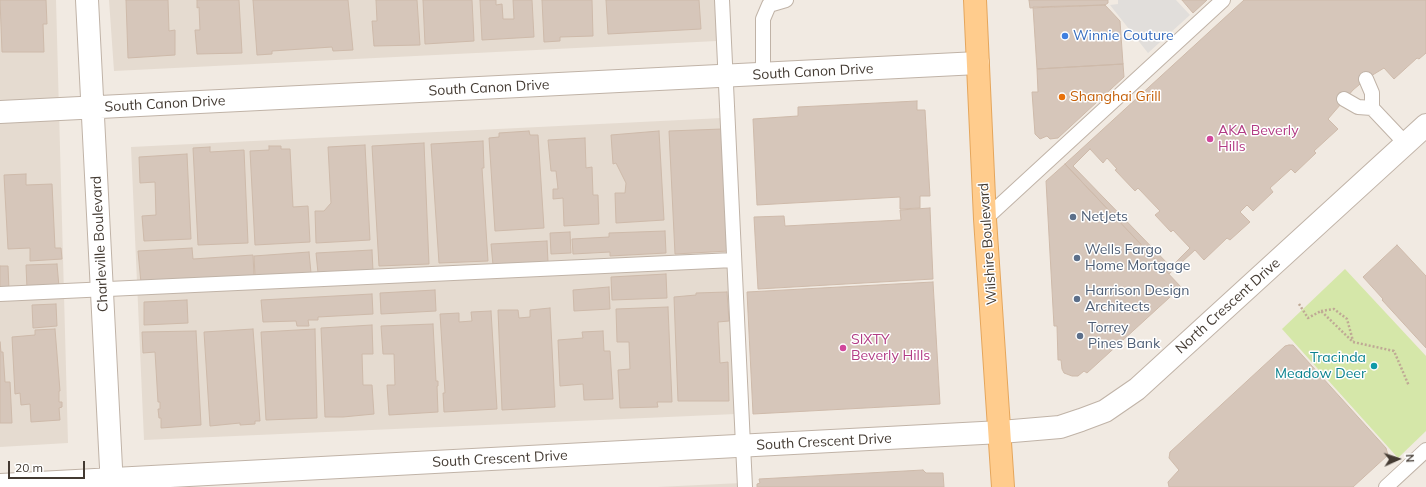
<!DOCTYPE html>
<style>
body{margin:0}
#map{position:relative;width:1426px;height:487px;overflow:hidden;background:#f1eae2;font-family:Mulish,sans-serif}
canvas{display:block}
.north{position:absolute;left:1378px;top:439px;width:40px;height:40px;-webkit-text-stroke:3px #fff;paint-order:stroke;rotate:87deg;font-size:11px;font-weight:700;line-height:16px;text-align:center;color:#433a32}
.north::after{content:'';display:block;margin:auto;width:14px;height:18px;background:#433a32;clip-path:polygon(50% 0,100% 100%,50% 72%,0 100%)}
.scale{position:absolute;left:8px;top:461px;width:77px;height:18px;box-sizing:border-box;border:2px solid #433a32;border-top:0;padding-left:5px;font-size:12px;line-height:14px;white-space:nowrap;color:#433a32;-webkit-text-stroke:3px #fff;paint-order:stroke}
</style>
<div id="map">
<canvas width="1426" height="487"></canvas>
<div class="north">N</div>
<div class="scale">20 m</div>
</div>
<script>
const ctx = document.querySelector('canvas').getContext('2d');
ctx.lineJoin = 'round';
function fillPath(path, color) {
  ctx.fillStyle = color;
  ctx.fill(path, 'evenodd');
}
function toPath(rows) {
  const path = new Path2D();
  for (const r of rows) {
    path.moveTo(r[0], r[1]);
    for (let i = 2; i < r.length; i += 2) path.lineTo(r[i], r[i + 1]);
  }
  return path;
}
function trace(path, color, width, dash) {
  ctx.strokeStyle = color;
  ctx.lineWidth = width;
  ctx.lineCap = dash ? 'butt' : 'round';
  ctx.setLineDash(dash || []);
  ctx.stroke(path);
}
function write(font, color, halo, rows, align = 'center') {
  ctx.font = font + ' Mulish,sans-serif';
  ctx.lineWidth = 3;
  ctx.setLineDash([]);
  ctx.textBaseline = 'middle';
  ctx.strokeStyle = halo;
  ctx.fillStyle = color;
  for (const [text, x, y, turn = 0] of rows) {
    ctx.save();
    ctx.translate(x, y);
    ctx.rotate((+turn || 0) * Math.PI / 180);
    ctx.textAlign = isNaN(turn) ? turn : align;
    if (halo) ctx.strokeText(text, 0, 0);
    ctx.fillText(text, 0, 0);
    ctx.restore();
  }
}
const residential = toPath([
 [0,0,56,0,68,443,0,447],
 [109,0,715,0,717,41,114,71],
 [722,118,736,414,144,440,131,147],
 [741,483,741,487,657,487]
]);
const green = toPath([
 [1345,269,1426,356,1426,431,1398,458,1282,329]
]);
const parking = toPath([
 [1118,0,1176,0,1190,15,1148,53,1110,5,1118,4]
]);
const building = toPath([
 [0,0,46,0,47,24,43,24,44,52,2,52,0,0],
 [126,0,168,0,169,31,175,30,175,55,128,58,126,0],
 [197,0,239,0,242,53,197,54,195,30,200,30,199,7,197,8,197,0],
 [253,0,348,0,353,50,333,51,332,47,272,51,272,54,257,55,253,0],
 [376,0,417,0,420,45,374,46,372,21,377,21,376,0],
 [423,0,472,0,474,41,425,44,423,0],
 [480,0,496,0,496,5,502,4,503,19,514,19,513,0,532,0,534,37,482,40,480,0],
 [542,0,592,0,593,36,560,37,560,41,544,42,542,0],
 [606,0,699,0,701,29,608,34,606,0],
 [1029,0,1108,0,1108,3,1105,5,1030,8,1029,0],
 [1182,0,1207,0,1193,13,1182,0],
 [1244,0,1426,0,1426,53,1419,59,1417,58,1394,79,1384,68,1366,79,1353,90,1328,119,1338,129,1314,151,1316,153,1295,173,1291,169,1270,188,1273,192,1253,211,1247,205,1240,212,1250,222,1230,240,1227,238,1204,260,1195,250,1169,274,1065,164,1244,0],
 [1090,149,1103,163,1107,158,1117,169,1115,170,1135,191,1138,188,1160,211,1155,215,1171,232,1173,230,1190,248,1171,267,1073,166,1090,149],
 [1105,5,1120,21,1123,64,1037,69,1033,7,1105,5],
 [1123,64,1124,77,1058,138,1050,139,1047,136,1040,139,1035,134,1032,92,1038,92,1037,69,1123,64],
 [917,101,917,110,925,110,930,196,920,196,920,208,900,209,900,197,757,205,753,119,798,116,798,107,917,101],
 [722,129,728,251,675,254,669,131,722,129],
 [529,131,530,135,538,135,544,228,495,231,489,138,499,137,499,133,529,131],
 [659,131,664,220,616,223,615,193,625,193,626,183,616,163,613,164,611,135,659,131],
 [585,138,586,168,592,167,593,195,598,195,599,224,564,226,563,198,553,199,553,189,558,189,556,171,551,171,548,140,585,138],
 [483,141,484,168,482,168,488,261,439,263,431,144,483,141],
 [424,143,429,264,379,266,372,146,424,143],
 [365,145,370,240,316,243,315,211,324,211,331,203,328,147,365,145],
 [269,146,281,146,281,149,290,149,293,207,308,206,310,242,255,245,250,151,269,150,269,146],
 [210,147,210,152,244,150,248,243,198,245,193,148,210,147],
 [187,154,191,239,144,241,142,216,156,215,155,182,140,183,139,157,187,154],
 [1065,164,1181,287,1087,373,1084,371,1078,376,1072,376,1064,373,1062,369,1061,360,1058,360,1057,326,1054,326,1046,181,1065,164],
 [26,174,26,185,52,184,55,248,61,248,62,259,30,261,30,248,8,249,4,175,26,174],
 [930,208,933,279,758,289,754,217,784,216,785,226,901,220,900,210,930,208],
 [665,231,666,253,610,256,610,252,573,254,572,239,609,237,609,233,665,231],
 [570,232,571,253,551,254,550,233,570,232],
 [547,241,548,262,493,265,491,244,547,241],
 [1397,245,1426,276,1426,348,1382,300,1383,299,1363,277,1397,245],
 [192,248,193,259,253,255,254,276,141,283,138,251,192,248],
 [372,250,373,271,318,273,316,253,372,250],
 [309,252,311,273,255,276,254,256,309,252],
 [57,264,59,287,27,289,26,265,57,264],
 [0,266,8,266,9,290,0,291,0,266],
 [666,274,667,298,612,300,611,277,666,274],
 [933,282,940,404,753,414,747,292,933,282],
 [609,287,610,309,574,311,573,290,609,287],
 [435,290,436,311,381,314,380,293,435,290],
 [727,292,729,321,718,322,720,363,728,362,729,401,678,401,674,297,696,295,696,293,727,292],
 [372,294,373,314,318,317,318,320,308,320,309,326,297,326,296,321,263,322,261,300,372,294],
 [187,300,188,323,144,325,144,302,187,300],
 [56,304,57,326,33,328,32,305,56,304],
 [668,307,672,402,657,402,658,407,620,408,618,370,630,369,629,342,617,342,616,309,668,307],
 [550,308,555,407,502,410,498,310,518,310,519,318,530,317,530,310,550,308],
 [491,311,497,409,444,412,443,393,445,393,440,314,459,313,459,322,472,321,471,312,491,311],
 [433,324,436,381,438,381,438,386,437,386,438,412,389,415,387,385,395,385,394,354,383,354,381,326,433,324],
 [372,325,373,354,362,354,363,385,372,385,374,414,343,417,325,417,321,328,372,325],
 [55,329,60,391,59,391,59,402,62,402,62,407,59,408,60,420,31,422,30,404,21,405,20,393,15,394,12,337,35,335,35,330,55,329],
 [253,329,260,421,255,421,255,424,240,425,240,423,210,426,204,332,253,329],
 [315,329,317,418,266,420,261,332,315,329],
 [196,331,201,425,161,428,161,418,159,418,158,409,160,409,160,402,158,402,155,352,143,353,142,332,196,331],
 [603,331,604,351,610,351,613,399,584,400,583,384,560,386,558,340,583,338,582,332,603,331],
 [0,342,1,352,3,352,5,382,10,382,12,423,0,423,0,342],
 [1289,345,1293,345,1386,448,1388,455,1353,487,1169,487,1168,482,1179,470,1169,458,1170,452,1285,346,1289,345],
 [923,470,926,473,943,473,944,487,757,487,757,484,760,483,759,479,923,470]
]);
const path = toPath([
 [1299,304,1308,318,1321,311,1353,342,1394,351,1409,386],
 [1321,311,1334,309,1347,319,1353,341]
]);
const service = toPath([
 [722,0,745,487],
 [763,74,763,19,769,5,786,0],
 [1366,79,1372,93,1372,108,1406,144],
 [1344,99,1358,107,1372,108],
 [985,219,1223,0],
 [0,294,734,260],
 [1386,487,1426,450]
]);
const minor = toPath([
 [87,0,112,487],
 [0,112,978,63],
 [0,485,1001,432]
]);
const tertiary = toPath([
 [1001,432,1060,427,1081,420,1105,411,1137,389,1426,125]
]);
const primary = toPath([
 [975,0,985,219,1003,487]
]);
const markers = [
 [1065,36,4,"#3f7fe0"],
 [1062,97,4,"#e8710a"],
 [1210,139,4,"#d1479c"],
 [1073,217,4,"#5c6f8a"],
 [1077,258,4,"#5c6f8a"],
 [1077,299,4,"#5c6f8a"],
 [1080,336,4,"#5c6f8a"],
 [843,348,4,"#d1479c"],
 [1374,366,4,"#0f9aa8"]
];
const shopNames = [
 ["Winnie Couture",1073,36]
];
const streetNames = [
 ["South Canon Drive",813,72,-3],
 ["South Canon Drive",489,88,-3],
 ["South Canon Drive",165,104,-3],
 ["Charleville Boulevard",100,244,-93],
 ["Wilshire Boulevard",988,244,-94],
 ["North Crescent Drive",1228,306,-42],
 ["South Crescent Drive",824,442,-3],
 ["South Crescent Drive",500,459,-3]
];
const foodNames = [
 ["Shanghai Grill",1070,97]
];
const hotelNames = [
 ["AKA Beverly",1218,131],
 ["Hills",1218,147],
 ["SIXTY",851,340],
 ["Beverly Hills",851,356]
];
const serviceNames = [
 ["NetJets",1081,217],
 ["Wells Fargo",1085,250],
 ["Home Mortgage",1085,266],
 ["Harrison Design",1085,291],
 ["Architects",1085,307],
 ["Torrey",1088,328],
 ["Pines Bank",1088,344]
];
const cultureNames = [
 ["Tracinda",1366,358],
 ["Meadow Deer",1366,374]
];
fillPath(residential, '#e5dbd0');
fillPath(green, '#d5e7a9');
fillPath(parking, '#e1dedb');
fillPath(building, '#d6c6ba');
trace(building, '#cebaaa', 1);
trace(service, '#c0b3a7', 16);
trace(minor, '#c0b3a7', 24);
trace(tertiary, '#c0b3a7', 24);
trace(primary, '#e5a65c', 24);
trace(path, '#bfa995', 2.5, [2, 2]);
trace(service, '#fff', 14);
trace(minor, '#fff', 22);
trace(tertiary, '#fff', 22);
trace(primary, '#ffcc8d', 22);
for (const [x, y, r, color] of markers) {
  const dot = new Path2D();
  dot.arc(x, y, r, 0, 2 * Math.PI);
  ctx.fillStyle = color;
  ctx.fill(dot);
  trace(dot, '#fff', 1.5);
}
write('14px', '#366cbe', '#fff', shopNames, 'left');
write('14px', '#433a32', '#fff', streetNames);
write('14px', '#c56008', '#fff', foodNames, 'left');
write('14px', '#b23c85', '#fff', hotelNames, 'left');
write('14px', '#4e5e75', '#fff', serviceNames, 'left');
write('14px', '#0d838f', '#fff', cultureNames, 'right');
</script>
